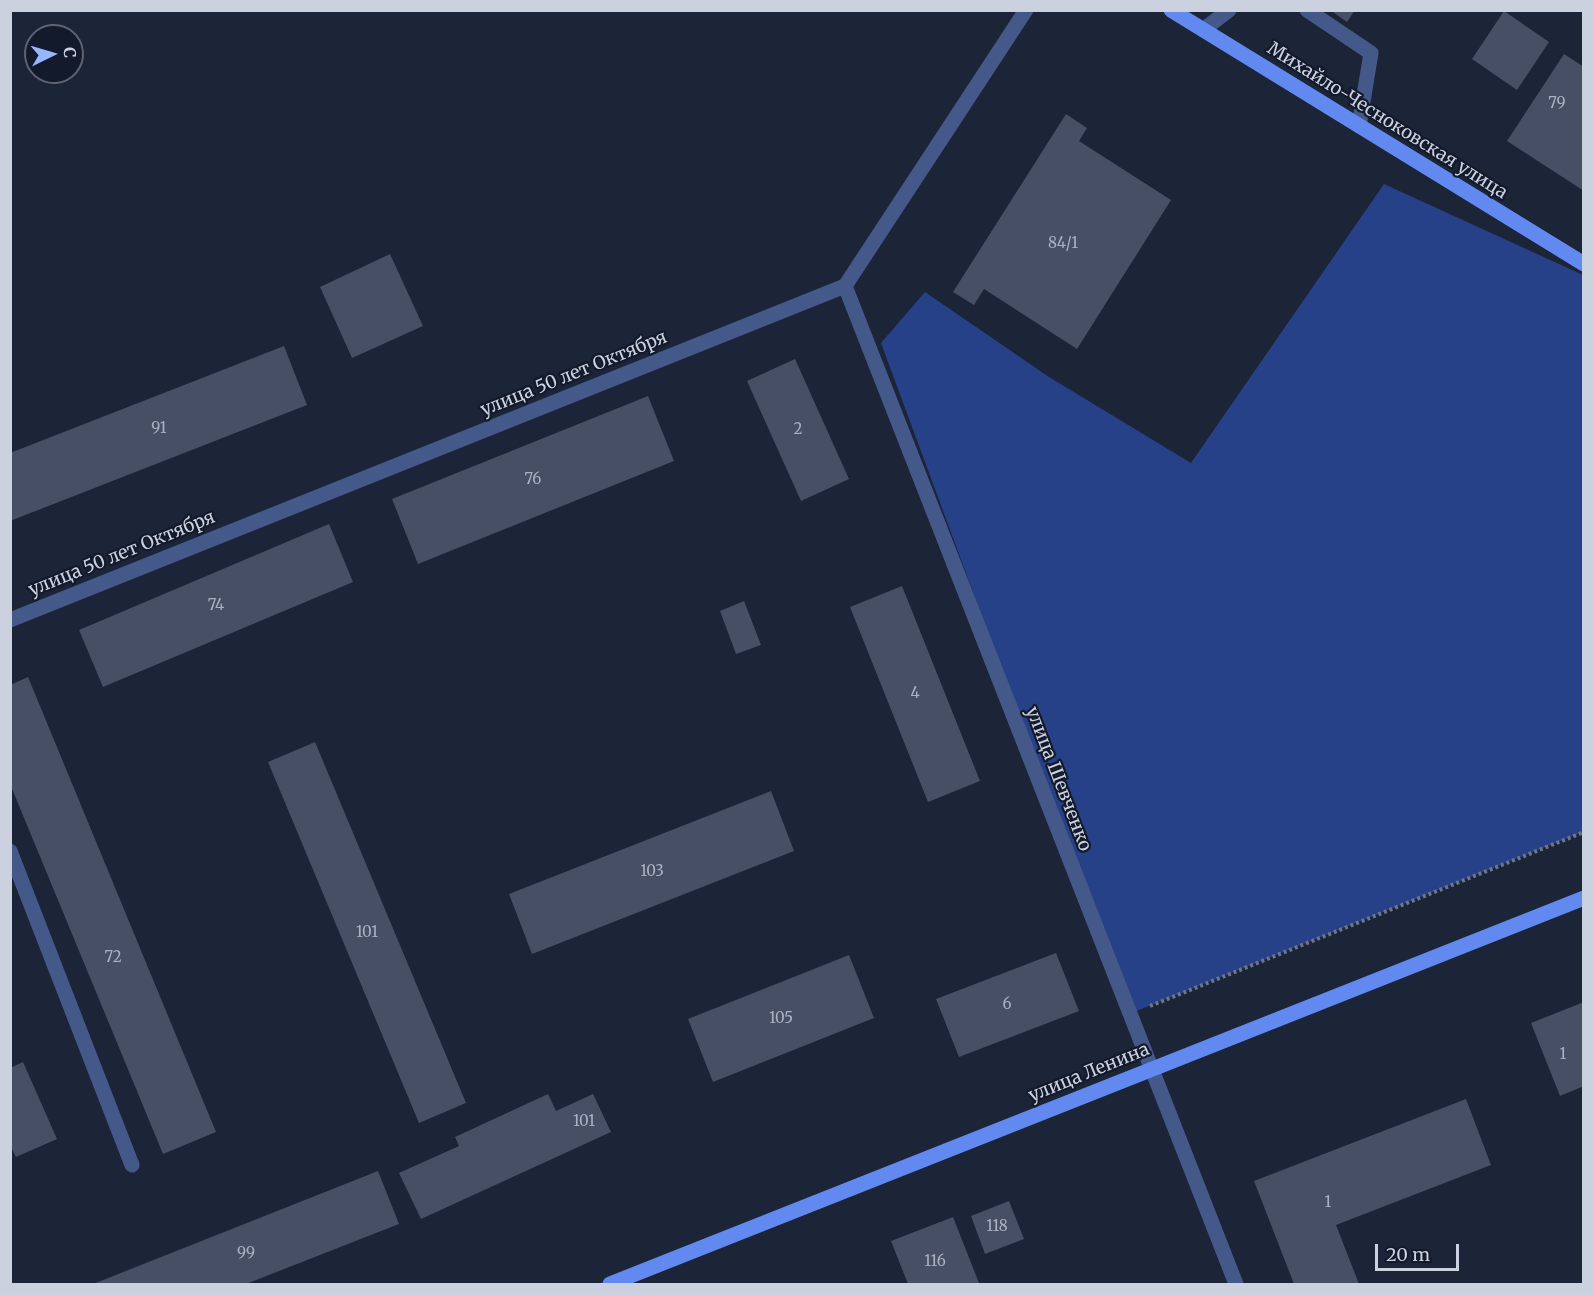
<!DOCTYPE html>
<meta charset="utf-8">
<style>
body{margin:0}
#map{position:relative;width:1594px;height:1295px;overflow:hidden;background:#1c2437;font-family:Merriweather,serif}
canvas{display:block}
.frame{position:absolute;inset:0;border:12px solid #cbd1de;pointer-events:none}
.north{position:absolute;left:24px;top:24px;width:60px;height:60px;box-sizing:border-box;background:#131a2c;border:2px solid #5d6373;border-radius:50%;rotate:85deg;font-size:16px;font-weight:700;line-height:24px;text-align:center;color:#cbd1de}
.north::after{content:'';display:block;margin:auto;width:21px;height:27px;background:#97b6fd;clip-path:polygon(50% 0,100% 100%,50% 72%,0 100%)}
.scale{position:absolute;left:1375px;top:1244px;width:84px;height:27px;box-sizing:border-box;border:3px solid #cbd1de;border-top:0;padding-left:8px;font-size:18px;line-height:21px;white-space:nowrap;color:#cbd1de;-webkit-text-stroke:4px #131a2c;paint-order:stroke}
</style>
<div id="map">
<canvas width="1594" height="1295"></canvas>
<div class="frame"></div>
<div class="north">С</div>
<div class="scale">20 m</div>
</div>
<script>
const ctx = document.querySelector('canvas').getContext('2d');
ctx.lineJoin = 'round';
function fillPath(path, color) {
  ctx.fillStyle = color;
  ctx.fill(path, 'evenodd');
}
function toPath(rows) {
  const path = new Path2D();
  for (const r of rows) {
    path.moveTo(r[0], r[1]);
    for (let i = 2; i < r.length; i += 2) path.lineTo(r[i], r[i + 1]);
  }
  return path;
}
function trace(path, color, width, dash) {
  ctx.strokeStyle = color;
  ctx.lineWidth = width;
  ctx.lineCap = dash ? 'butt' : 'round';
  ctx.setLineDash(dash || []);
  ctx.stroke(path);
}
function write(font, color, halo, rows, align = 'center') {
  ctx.font = font + ' Merriweather,serif';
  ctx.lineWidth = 4.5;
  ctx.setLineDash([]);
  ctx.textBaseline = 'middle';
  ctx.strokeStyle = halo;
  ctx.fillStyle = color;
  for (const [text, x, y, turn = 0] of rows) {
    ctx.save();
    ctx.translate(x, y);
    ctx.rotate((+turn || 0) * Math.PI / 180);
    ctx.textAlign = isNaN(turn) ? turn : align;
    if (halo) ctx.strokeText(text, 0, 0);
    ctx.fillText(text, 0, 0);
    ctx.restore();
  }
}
const green = toPath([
 [1384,184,1583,275,1583,832,1129,1014,881,343,925,292,1049,377,1191,463]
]);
const building = toPath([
 [1330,10,1355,10,1347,22],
 [1504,11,1549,42,1517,90,1472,59],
 [1564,54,1584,67,1584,191,1507,141],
 [1066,114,1087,128,1079,141,1171,200,1077,349,984,289,974,305,953,292],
 [390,254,423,326,352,358,320,287],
 [284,346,307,405,10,521,10,453],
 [795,359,849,479,801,501,747,381],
 [648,396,674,461,418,564,392,499],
 [329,524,353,582,103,687,79,630],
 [902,586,980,781,928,802,850,607],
 [744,601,761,645,736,654,720,611],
 [28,677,216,1132,163,1154,10,784,10,685],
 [315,742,466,1103,419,1123,268,762],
 [771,791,794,851,532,954,509,894],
 [1056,953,1079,1011,959,1057,936,999],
 [849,955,874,1018,713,1082,688,1019],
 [1584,1002,1584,1086,1560,1096,1531,1023],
 [23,1062,57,1139,16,1157,10,1145,10,1068],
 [548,1094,556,1111,593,1094,611,1132,421,1219,399,1173,459,1146,455,1137],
 [1466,1099,1491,1165,1336,1225,1359,1284,1294,1284,1254,1181],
 [378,1171,399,1224,246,1284,93,1284],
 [1009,1201,1024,1239,985,1254,971,1216],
 [953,1217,979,1283,908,1284,891,1241]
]);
const path = toPath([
 [1150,1006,1584,832]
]);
const minor = toPath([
 [1307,10,1371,53,1359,126],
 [1203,30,1229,10],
 [845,286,1236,1284],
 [10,620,845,286,1026,10],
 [10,851,132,1165]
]);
const major = toPath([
 [1171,10,1584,264],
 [610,1284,1584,898]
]);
const numberNames = [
 ["79",1557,104],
 ["84/1",1063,244],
 ["91",159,429],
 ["2",798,430],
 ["76",533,480],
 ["74",216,606],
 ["4",915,694],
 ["103",652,872],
 ["101",367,933],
 ["72",113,958],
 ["6",1007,1005],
 ["105",781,1019],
 ["1",1563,1055],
 ["101",584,1122],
 ["1",1328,1203],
 ["118",997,1227],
 ["99",246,1254],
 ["116",935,1262]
];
const streetNames = [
 ["Михайло-Чесноковская улица",1387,121,32],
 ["улица 50 лет Октября",574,374,-22],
 ["улица 50 лет Октября",122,554,-22],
 ["улица Шевченко",1058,779,69],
 ["улица Ленина",1089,1073,-22]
];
fillPath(green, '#274188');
fillPath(building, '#464f64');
trace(path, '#6f7686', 4, [3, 3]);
trace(minor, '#445889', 15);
trace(major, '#6189ef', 15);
write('15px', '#aab0c0', null, numberNames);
write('18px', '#cbd1de', '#131a2c', streetNames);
</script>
